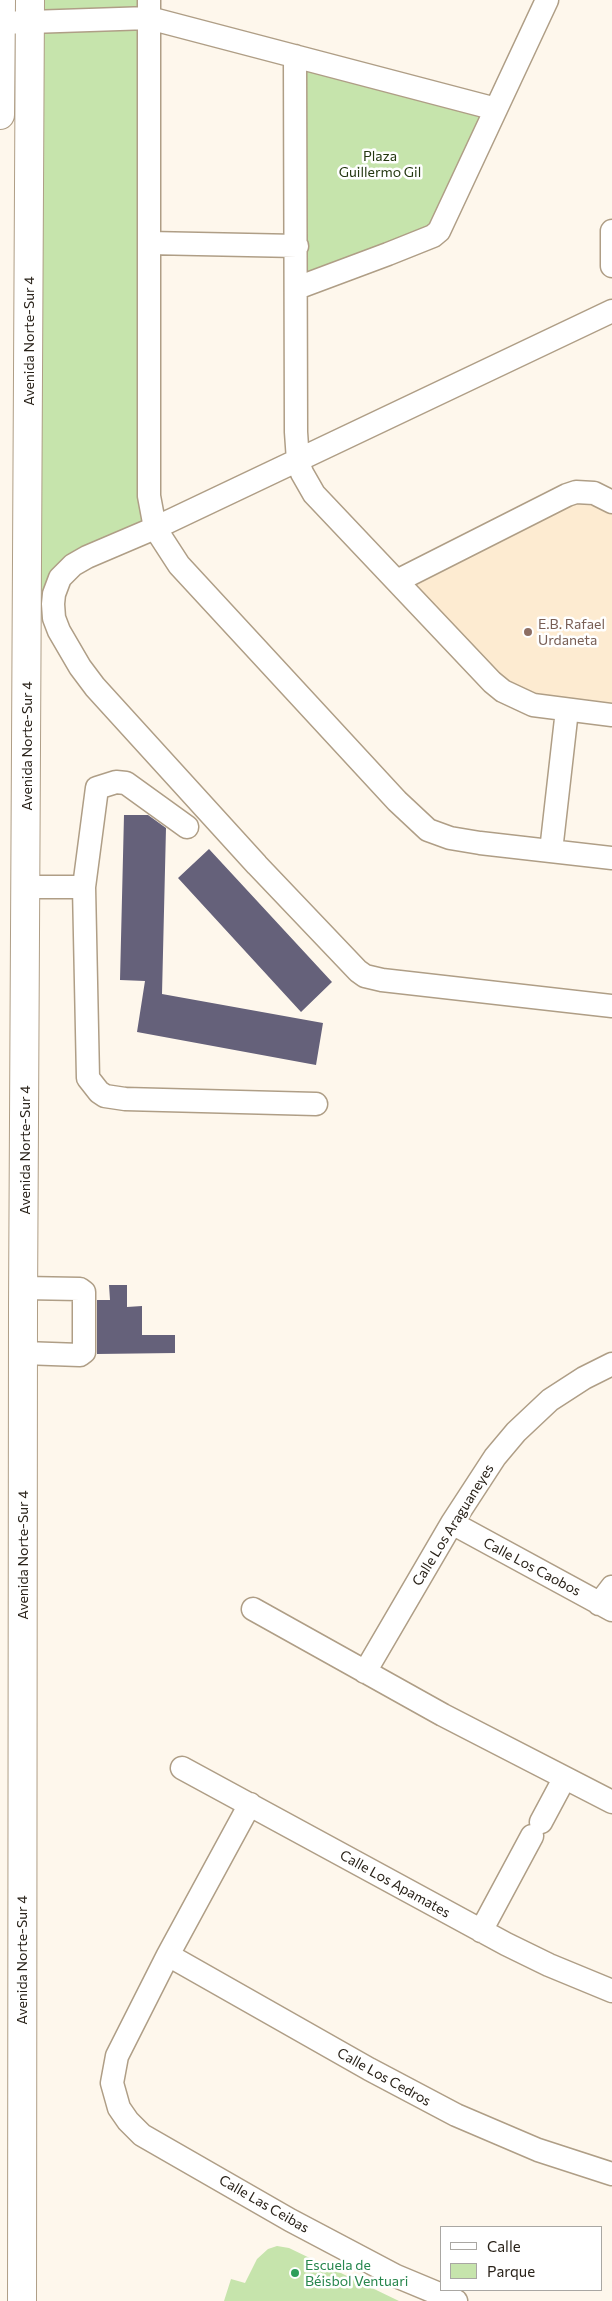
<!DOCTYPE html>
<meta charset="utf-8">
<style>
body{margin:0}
#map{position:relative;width:612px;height:2301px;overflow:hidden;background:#fef7ec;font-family:Commissioner,sans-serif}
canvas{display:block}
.legend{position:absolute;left:440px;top:2226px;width:162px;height:65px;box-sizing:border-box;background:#fff;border:1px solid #a9a7a3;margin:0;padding:6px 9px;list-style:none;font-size:15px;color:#292219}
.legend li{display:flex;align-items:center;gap:10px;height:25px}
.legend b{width:25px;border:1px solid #a9a7a3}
</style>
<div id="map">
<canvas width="612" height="2301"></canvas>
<ul class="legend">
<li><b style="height:6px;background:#fff"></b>Calle</li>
<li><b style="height:14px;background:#c6e4ac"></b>Parque</li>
</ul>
</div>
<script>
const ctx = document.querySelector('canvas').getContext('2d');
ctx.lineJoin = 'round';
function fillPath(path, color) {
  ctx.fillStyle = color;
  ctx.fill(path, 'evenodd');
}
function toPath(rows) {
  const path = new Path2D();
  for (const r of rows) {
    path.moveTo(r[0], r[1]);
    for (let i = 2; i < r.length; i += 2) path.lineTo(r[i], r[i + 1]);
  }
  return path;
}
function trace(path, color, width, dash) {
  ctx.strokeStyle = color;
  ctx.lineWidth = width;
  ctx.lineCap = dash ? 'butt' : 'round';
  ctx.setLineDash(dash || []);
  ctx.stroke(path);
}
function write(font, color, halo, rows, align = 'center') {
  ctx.font = font + ' Commissioner,sans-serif';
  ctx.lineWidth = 5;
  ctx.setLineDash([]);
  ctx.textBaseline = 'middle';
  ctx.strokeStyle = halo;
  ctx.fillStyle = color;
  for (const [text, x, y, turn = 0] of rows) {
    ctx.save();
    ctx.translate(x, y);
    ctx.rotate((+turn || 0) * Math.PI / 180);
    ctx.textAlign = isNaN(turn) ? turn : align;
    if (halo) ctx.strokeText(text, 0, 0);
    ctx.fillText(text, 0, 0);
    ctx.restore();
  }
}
const built = toPath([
 [567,495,612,502,612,715,533,705,397,581]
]);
const green = toPath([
 [1,0,149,0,152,514,57,586,28,596,30,21,1,22],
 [295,56,496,109,444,223,297,288],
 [277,2246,289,2248,399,2301,224,2301,231,2279,245,2283,257,2259,268,2249]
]);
const building = toPath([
 [124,815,148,815,166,828,162,994,323,1023,316,1065,137,1032,145,981,120,980],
 [209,849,332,982,301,1012,178,878],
 [109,1285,127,1285,127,1307,142,1306,142,1335,175,1335,175,1353,97,1354,97,1300,110,1300]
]);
const minor = toPath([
 [149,0,149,496,155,528,179,565,397,801,428,830,450,838,480,843,612,858],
 [0,23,149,18,496,109],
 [295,56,296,432,298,461,302,473,314,494,492,682,503,691,533,705,612,715],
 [612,231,612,266],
 [149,243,297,246],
 [297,288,388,254,433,236,439,231,547,0],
 [612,311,155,528,87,557,73,565,60,578,54,594,53,604,54,618,59,631,80,667,95,687,257,865,358,971,365,976,382,980,612,1006],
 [397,581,567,495,576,492,594,493,612,502],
 [187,827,126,783,116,782,97,788,84,887,88,1078,99,1092,105,1096,125,1099,316,1104],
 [551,851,567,710],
 [26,887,84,887],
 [23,1353,80,1355,84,1352,84,1292,80,1289,24,1288],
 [452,1523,612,1610],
 [599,1604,612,1587],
 [253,1609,443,1715,612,1802],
 [365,1672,452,1523,495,1457,516,1432,550,1400,584,1378,612,1364],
 [182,1768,506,1944,549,1965,612,1991],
 [250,1804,168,1955,117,2056,112,2083,119,2108,128,2121,142,2135,290,2220,396,2276,456,2301],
 [541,1822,564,1779],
 [481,1931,532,1836],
 [168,1955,369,2069,456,2115,538,2150,612,2174]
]);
const major = toPath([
 [0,115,1,0],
 [22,2301,23,1306,30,0]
]);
const markers = [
 [528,632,5,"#8d6e63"],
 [295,2273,5,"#2e9e5b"]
];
const parkNames = [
 ["Plaza",380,156],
 ["Guillermo Gil",380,172]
];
const streetNames = [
 ["Avenida Norte-Sur 4",29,341,-90],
 ["Avenida Norte-Sur 4",27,746,-90],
 ["Avenida Norte-Sur 4",25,1150,-90],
 ["Calle Los Araguaneyes",453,1525,-58],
 ["Avenida Norte-Sur 4",23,1555,-90],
 ["Calle Los Caobos",532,1567,28],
 ["Calle Los Apamates",395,1884,29],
 ["Avenida Norte-Sur 4",22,1960,-90],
 ["Calle Los Cedros",384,2077,29],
 ["Calle Las Ceibas",264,2204,30]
];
const educationNames = [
 ["E.B. Rafael",538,624],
 ["Urdaneta",538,640]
];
const leisureNames = [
 ["Escuela de",305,2265],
 ["Béisbol Ventuari",305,2281]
];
fillPath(built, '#fdebd1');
fillPath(green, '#c6e4ac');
fillPath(building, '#65617a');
trace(minor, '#af9e86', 25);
trace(major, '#af9e86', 30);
trace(minor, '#fff', 22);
trace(major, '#fff', 28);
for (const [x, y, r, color] of markers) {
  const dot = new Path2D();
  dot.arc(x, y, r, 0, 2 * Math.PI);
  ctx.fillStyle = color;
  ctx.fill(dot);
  trace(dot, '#fff', 2);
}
write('14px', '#243710', '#fff', parkNames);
write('14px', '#292219', '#fff', streetNames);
write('14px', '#785e54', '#fff', educationNames, 'left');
write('14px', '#27864d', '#fff', leisureNames, 'left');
</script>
